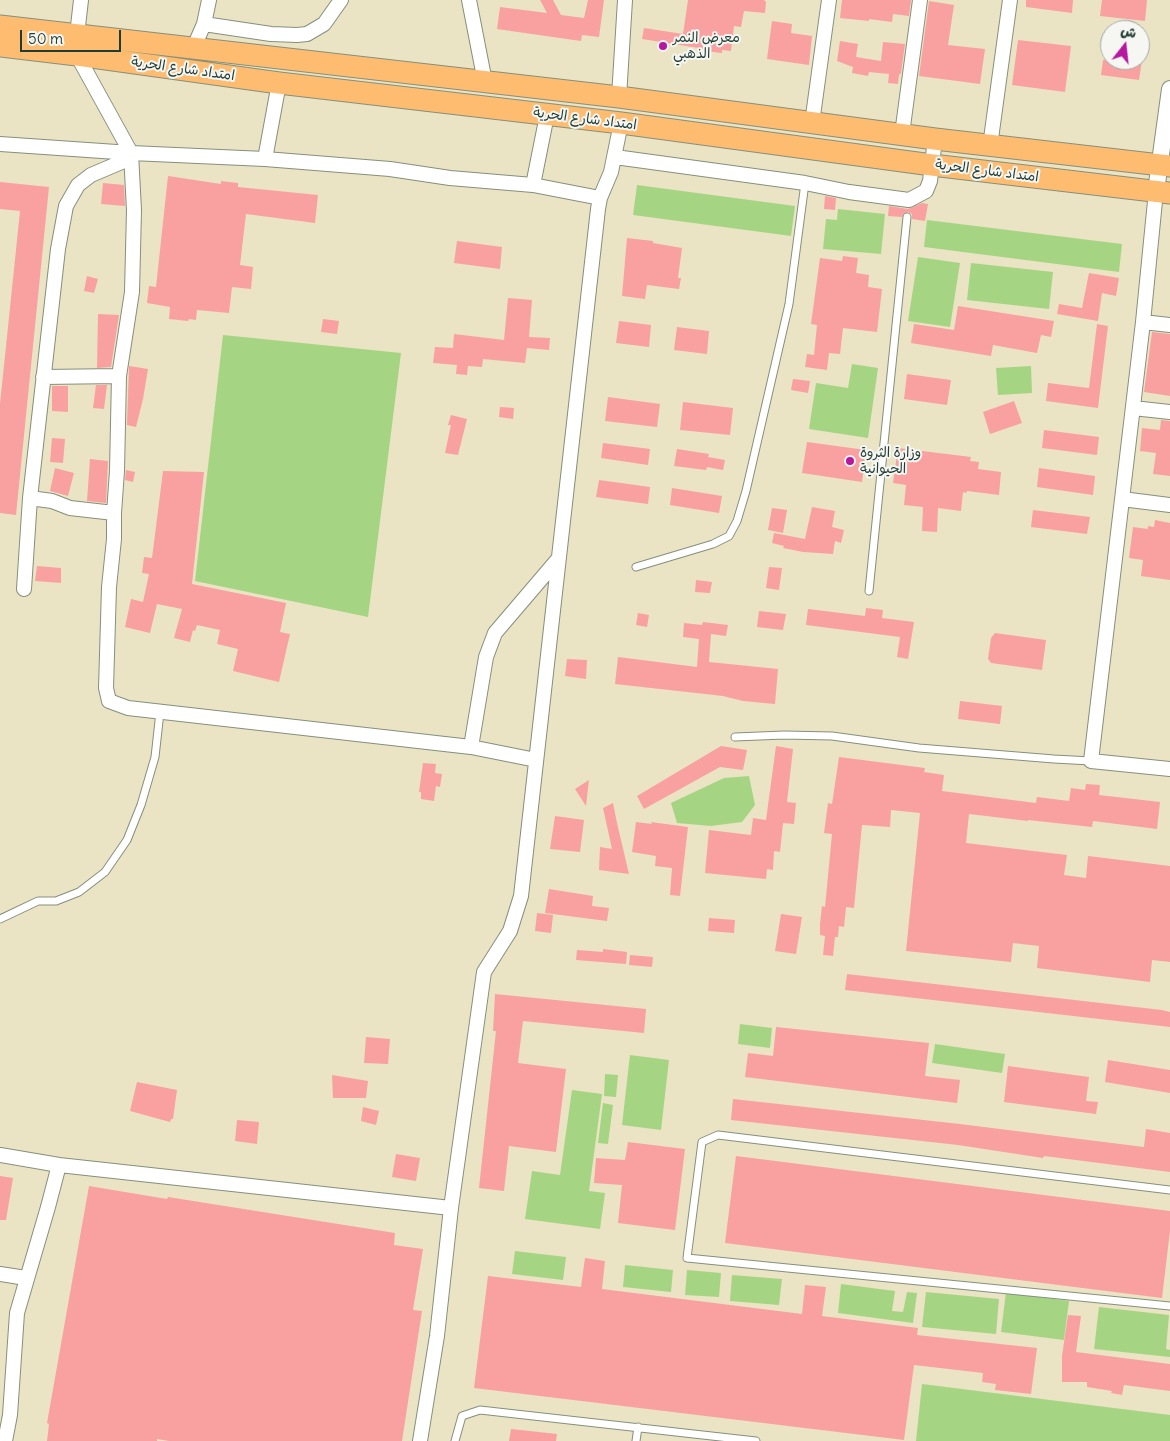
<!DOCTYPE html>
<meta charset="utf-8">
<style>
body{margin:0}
#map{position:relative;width:1170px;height:1441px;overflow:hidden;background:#eae4c5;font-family:Delius,"Playpen Sans Arabic",sans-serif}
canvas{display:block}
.north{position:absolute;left:1100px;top:20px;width:50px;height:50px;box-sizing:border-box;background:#f6f6f2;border:1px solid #a0aca6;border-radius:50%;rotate:16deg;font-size:14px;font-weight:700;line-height:20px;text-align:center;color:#1f3d34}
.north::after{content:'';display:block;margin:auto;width:18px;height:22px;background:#b5179e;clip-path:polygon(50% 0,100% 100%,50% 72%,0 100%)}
.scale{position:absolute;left:20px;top:30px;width:101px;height:22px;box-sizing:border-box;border:2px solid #1f3d34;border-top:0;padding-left:6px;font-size:15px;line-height:18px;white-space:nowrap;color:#1f3d34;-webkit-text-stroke:4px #f6f6f2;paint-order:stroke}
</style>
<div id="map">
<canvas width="1170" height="1441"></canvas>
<div class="north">ش</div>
<div class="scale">50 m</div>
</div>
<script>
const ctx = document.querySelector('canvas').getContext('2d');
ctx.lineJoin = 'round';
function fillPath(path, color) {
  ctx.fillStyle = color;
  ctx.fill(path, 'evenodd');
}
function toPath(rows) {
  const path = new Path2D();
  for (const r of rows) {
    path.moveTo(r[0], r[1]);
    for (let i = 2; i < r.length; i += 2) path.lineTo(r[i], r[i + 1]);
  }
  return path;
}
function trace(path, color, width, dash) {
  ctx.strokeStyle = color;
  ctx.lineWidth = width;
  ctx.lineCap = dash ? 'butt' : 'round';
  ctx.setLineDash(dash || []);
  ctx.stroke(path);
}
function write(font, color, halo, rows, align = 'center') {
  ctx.font = font + ' Delius,"Playpen Sans Arabic",sans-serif';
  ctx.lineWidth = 4;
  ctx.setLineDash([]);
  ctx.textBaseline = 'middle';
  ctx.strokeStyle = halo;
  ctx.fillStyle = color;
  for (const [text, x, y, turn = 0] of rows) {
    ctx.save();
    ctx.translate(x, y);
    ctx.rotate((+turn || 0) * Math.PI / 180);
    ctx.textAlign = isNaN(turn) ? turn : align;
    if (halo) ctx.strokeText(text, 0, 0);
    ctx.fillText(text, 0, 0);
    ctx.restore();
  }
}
const green = toPath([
 [637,185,795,206,791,236,633,215],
 [838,209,885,214,881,254,823,249,826,219,837,220],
 [927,220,1122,244,1119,272,924,247],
 [918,257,960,263,950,327,908,321],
 [971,263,1053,272,1049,309,967,300],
 [223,335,401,353,368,617,195,581],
 [852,364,878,368,868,438,809,429,816,383,848,388],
 [1031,366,1032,393,998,395,996,368],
 [749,776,755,805,742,822,711,826,677,823,671,803,724,778],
 [740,1024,772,1028,770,1048,738,1044],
 [935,1044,1005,1054,1002,1073,932,1063],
 [630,1055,669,1060,661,1130,622,1125],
 [605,1074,618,1075,616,1097,604,1096],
 [572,1090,602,1094,589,1191,605,1193,600,1229,525,1219,532,1171,560,1175],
 [603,1103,613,1105,608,1144,598,1143],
 [515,1251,566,1257,563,1280,512,1274],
 [625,1265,673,1270,671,1292,623,1287],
 [687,1270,721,1273,719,1297,685,1295],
 [732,1275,782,1279,779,1305,730,1301],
 [841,1284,895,1291,892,1311,903,1312,907,1292,917,1293,913,1323,838,1313],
 [926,1292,999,1299,996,1334,922,1327],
 [1006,1292,1069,1301,1064,1340,1001,1332],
 [1099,1307,1169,1315,1166,1349,1170,1350,1170,1357,1094,1349],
 [922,1384,1170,1415,1170,1441,916,1441]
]);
const building = toPath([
 [540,0,553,0,561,15,584,18,588,0,604,0,599,37,582,35,581,41,497,29,500,7,547,13],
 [688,0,764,0,766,2,765,13,744,11,741,27,734,26,731,51,722,50,722,53,705,51,705,49,642,39,644,28,683,34],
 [842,0,911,0,909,16,893,14,892,22,869,19,869,21,840,18],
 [1026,0,1073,0,1072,13,1026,7],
 [1102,0,1147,0,1145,21,1100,16],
 [929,1,954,5,948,45,985,49,980,84,919,76],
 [772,21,792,24,791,33,812,36,809,65,767,59],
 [1018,40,1071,46,1065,92,1012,85],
 [840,41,858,44,856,57,881,61,883,42,905,44,901,73,899,75,898,84,888,83,889,74,869,72,868,76,852,73,853,67,837,61],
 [1103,60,1142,60,1139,80,1101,75],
 [168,176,221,184,221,181,238,183,238,187,318,195,315,223,246,214,240,265,253,267,251,289,232,287,229,313,197,310,196,320,189,319,188,321,169,319,170,307,147,303,149,286,156,287],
 [0,182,49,187,16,515,0,513,0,404,20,211,0,209],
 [103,183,124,185,125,206,101,204],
 [825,196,836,198,835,210,824,209],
 [922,203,928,204,925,221,912,219,912,214,908,212,903,214,902,217,888,216,889,206,908,209],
 [627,238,653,241,653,243,682,248,678,278,681,278,679,289,647,285,645,299,622,296],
 [457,241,502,247,500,269,454,263],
 [843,256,858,258,856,273,869,275,868,287,882,289,877,332,843,328,840,354,829,353,827,370,805,367,807,354,814,355,817,325,811,324,820,258,842,261],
 [1089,273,1119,278,1116,296,1102,293,1098,321,1057,314,1059,304,1082,308],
 [87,276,98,279,94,293,84,291],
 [508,298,532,300,529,337,550,338,549,350,527,348,525,363,483,359,482,367,468,366,467,375,456,374,457,365,433,363,435,347,453,348,454,334,504,340],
 [958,306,1054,321,1051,337,1041,335,1037,353,993,345,991,356,911,343,914,324,954,330],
 [98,314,119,315,111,367,97,368],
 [323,319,339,321,337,334,321,332],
 [619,321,651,325,649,347,616,343],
 [1097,324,1108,326,1098,408,1046,401,1048,383,1089,388],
 [677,327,709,331,707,354,674,350],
 [1152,332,1170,334,1170,396,1144,392],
 [129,366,148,369,143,399,136,427,127,425],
 [907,374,951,380,947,405,904,399],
 [793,379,810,381,808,393,791,390],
 [96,385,107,385,104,409,93,408],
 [52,386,68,386,68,412,52,411],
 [608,397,660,404,657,427,605,421],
 [1014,401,1022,423,990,434,983,412],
 [683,402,733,408,730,435,680,430],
 [500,407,514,408,513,419,499,417],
 [451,415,467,419,458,455,445,453,451,425,448,425],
 [1161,420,1170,421,1170,476,1153,474,1156,453,1140,451,1142,428,1160,430],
 [1044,430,1099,437,1097,455,1042,448],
 [52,438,65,439,63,463,50,462],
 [807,442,866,450,862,482,802,473],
 [603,443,650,449,648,465,601,458],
 [898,448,971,457,970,461,979,462,978,469,1001,472,999,495,967,491,966,493,963,492,961,511,938,508,937,532,922,531,923,507,904,505,906,485,893,483],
 [677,449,709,454,708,457,725,460,723,470,707,467,706,470,674,466],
 [90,459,108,461,106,503,87,501],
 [55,468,74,473,68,496,50,491],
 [1039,468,1095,476,1093,495,1037,487],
 [126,470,135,472,133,482,125,480],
 [163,471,204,472,192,584,286,603,280,632,290,634,279,682,233,671,238,649,217,644,220,630,197,625,195,631,193,630,190,642,174,638,182,609,157,604,150,633,125,627,131,599,143,602,149,574,142,573,144,557,152,558],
 [599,480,650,487,648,504,596,497],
 [672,488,722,496,719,513,670,505],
 [812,507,835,511,832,527,844,530,841,543,835,541,833,554,803,552,783,548,784,546,772,543,774,533,805,539],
 [772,508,787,510,783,533,768,530],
 [1033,510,1090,517,1087,534,1031,527],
 [1155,520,1170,523,1170,580,1141,576,1143,560,1129,558,1133,527,1148,529,1148,526,1154,527],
 [37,566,61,568,61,583,35,581],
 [769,567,782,568,779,590,766,588],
 [696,580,712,582,710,593,695,592],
 [866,608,883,610,882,618,914,622,908,659,897,657,900,637,806,625,808,609,865,616],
 [759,611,786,614,783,630,757,627],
 [638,613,649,615,647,627,636,625],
 [703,622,728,625,726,636,711,634,709,662,778,669,775,704,743,701,723,696,615,684,618,657,697,667,699,639,683,637,684,623,702,625],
 [995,633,1046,640,1042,670,991,663,988,659,991,638],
 [567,659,587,660,586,679,565,676],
 [960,701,1002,706,1000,724,958,719],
 [721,746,747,750,743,770,720,767,644,809,637,796],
 [776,746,793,749,787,802,796,803,794,824,783,823,780,852,774,851,773,870,767,869,766,879,705,873,709,830,751,835,753,818,766,820],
 [839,757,925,768,924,772,944,775,942,791,1036,803,1037,797,1069,801,1071,788,1085,790,1086,784,1100,785,1099,795,1160,802,1157,829,1093,821,1092,827,1028,820,1028,821,969,814,966,843,1067,855,1064,875,1086,878,1088,856,1170,866,1170,962,1152,960,1150,982,1037,968,1039,946,1013,943,1011,962,906,951,920,813,891,810,890,827,862,825,854,908,846,907,844,927,839,926,838,937,835,937,833,956,823,955,825,936,820,935,820,924,822,906,825,907,832,834,824,833,828,803,832,804],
 [423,763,436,764,435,773,442,774,440,787,436,786,434,801,421,799,421,792,419,792],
 [589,780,586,806,575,789],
 [613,803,617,823,629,874,599,870,600,847,612,849,603,808],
 [555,816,584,820,580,852,550,849],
 [636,822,652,824,651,822,688,827,680,896,670,895,672,868,655,866,656,856,632,852],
 [549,889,593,896,592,906,609,908,607,921,545,913],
 [537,913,553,915,551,933,535,931],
 [781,914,802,917,796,954,775,951],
 [709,918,735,920,734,933,708,931],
 [603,949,627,952,626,964,576,960,577,950,603,952],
 [630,955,653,957,652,967,629,965],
 [847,974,1162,1010,1170,1012,1170,1027,845,990],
 [495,994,646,1009,644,1033,523,1021,518,1063,566,1069,556,1152,509,1146,504,1191,479,1188,496,1031,493,1031],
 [776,1027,929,1043,925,1076,960,1080,957,1103,745,1077,748,1053,773,1056],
 [366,1037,390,1039,388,1064,364,1063],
 [1108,1060,1170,1070,1170,1093,1105,1082],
 [1008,1066,1089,1077,1086,1101,1098,1102,1096,1114,1004,1102],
 [332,1075,368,1081,366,1098,333,1098],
 [137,1082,177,1090,173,1119,171,1119,170,1122,130,1111],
 [733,1099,960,1124,1144,1147,1146,1129,1170,1133,1170,1172,1044,1156,1043,1158,958,1145,731,1120],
 [363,1107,379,1111,376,1125,361,1121],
 [237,1120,259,1122,257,1144,235,1141],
 [628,1142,685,1149,675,1230,618,1223,622,1185,594,1183,596,1158,625,1160],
 [396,1154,420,1158,416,1181,392,1177],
 [736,1156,1170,1211,1170,1231,1162,1298,725,1243],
 [0,1176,13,1178,6,1220,0,1220],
 [89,1186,167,1199,168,1197,395,1233,394,1245,423,1249,413,1310,422,1311,402,1441,169,1441,157,1439,157,1441,47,1441,49,1424,47,1423],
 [585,1258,605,1261,602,1289,802,1314,805,1285,826,1287,822,1316,918,1328,917,1335,1037,1348,1031,1394,995,1390,996,1384,982,1382,983,1373,914,1365,904,1440,474,1388,488,1276,581,1287],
 [1068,1315,1081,1316,1076,1352,1170,1364,1170,1391,1124,1385,1122,1395,1111,1393,1112,1391,1087,1387,1087,1382,1062,1382,1062,1356],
 [511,1429,557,1434,556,1441,509,1441]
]);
const service = toPath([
 [636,567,713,544,729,536,737,521,746,491,789,304,805,183],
 [869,591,907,217],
 [735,737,784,735,832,736,919,748,1054,759,1091,761],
 [0,919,38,901,56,901,79,892,105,872,127,840,141,805,155,757,160,712],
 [1170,1190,718,1135,702,1142,687,1258,1170,1306],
 [455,1441,462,1416,480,1410,756,1441],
 [636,1441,638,1427]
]);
const minor = toPath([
 [209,0,204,24,271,34,297,35,307,34,324,24,341,0],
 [469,0,485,82],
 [77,35,81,0],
 [193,49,204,24],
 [77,55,131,153,134,210,132,292,119,376,117,471,114,513,114,539,109,587,106,688,109,701,128,708,471,747,536,760],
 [619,97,625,0],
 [812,123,829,0],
 [902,134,920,0],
 [0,144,131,153,265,159,390,169,450,178,533,185,600,198],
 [990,146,1010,0],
 [615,157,805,183,849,192,909,200,926,191,930,181,935,139],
 [265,159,279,83],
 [533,185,547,115],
 [1156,191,1143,322,1091,761,1170,769],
 [1143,322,1170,325],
 [43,377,119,376],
 [1133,408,1170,412],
 [30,498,52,501,70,508,114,513],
 [1122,499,1170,505],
 [24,589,30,498,58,249,66,206,78,185,91,175,131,158],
 [471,747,486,657,495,633,559,558],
 [0,1155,59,1165,451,1208],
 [0,1274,26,1278],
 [5,1441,10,1415,17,1313,48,1207,59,1165],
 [420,1441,437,1336,451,1208,484,972,510,931,521,896,598,209,600,198,611,172,621,123]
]);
const tertiary = toPath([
 [1156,191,1170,89]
]);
const primary = toPath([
 [0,26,619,97,935,139,1170,166],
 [0,46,77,55,279,83,621,123,932,165,1170,193]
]);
const markers = [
 [663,46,5,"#b5179e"],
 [850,461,5,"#b5179e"]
];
const poiNames = [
 ["معرض النمر",673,38],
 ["الذهبي",673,54],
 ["وزارة الثروة",860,453],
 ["الحيوانية",860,469]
];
const streetNames = [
 ["امتداد شارع الحرية",183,69,8],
 ["امتداد شارع الحرية",585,119,7],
 ["امتداد شارع الحرية",987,171,7]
];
fillPath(green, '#a5d583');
fillPath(building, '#f8a1a0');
trace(service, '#84907c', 9);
trace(minor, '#84907c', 16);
trace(tertiary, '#84907c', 18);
trace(primary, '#84907c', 23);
trace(service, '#fff', 7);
trace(minor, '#fff', 14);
trace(tertiary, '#fff', 16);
trace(primary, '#fdbc70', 21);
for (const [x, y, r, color] of markers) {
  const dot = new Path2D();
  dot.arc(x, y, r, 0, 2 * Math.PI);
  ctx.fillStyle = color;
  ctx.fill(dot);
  trace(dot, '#f6f6f2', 2);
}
write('14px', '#1f3d34', '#f6f6f2', poiNames, 'left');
write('14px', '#1f3d34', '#f6f6f2', streetNames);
</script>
